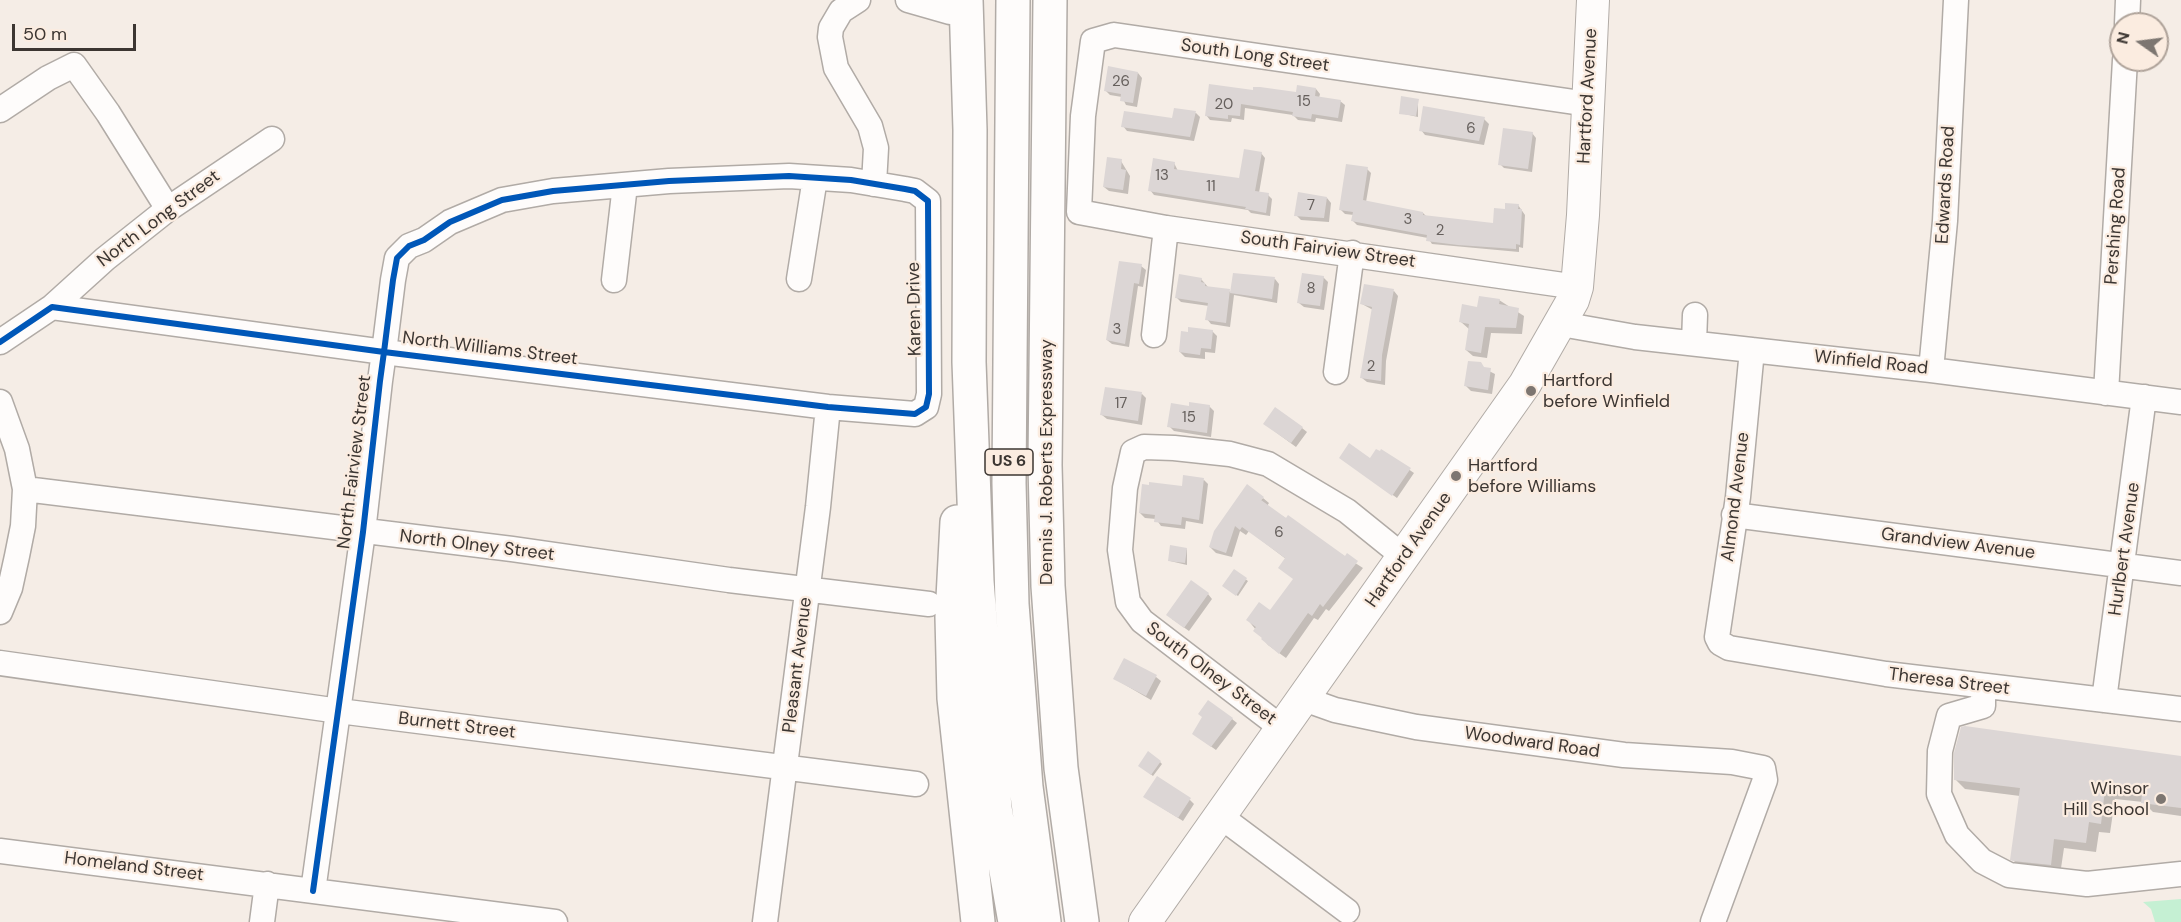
<!DOCTYPE html>
<style>
body{margin:0}
#map{position:relative;width:2181px;height:922px;overflow:hidden;background:#f5ede6;font-family:"DM Sans",sans-serif}
canvas{display:block}
.north{position:absolute;left:2109px;top:12px;width:60px;height:60px;box-sizing:border-box;background:#fbece0;border:2px solid #afa39a;border-radius:50%;rotate:284deg;font-size:16px;font-weight:700;line-height:24px;text-align:center;color:#3c3632}
.north::after{content:'';display:block;margin:auto;width:21px;height:27px;background:#7d7671;clip-path:polygon(50% 0,100% 100%,50% 72%,0 100%)}
.scale{position:absolute;left:12px;top:24px;width:124px;height:27px;box-sizing:border-box;border:3px solid #3c3632;border-top:0;padding-left:8px;font-size:18px;line-height:21px;white-space:nowrap;color:#3c3632;-webkit-text-stroke:4px #fbece0;paint-order:stroke}
</style>
<div id="map">
<canvas width="2181" height="922"></canvas>
<div class="north">N</div>
<div class="scale">50 m</div>
</div>
<script>
const ctx = document.querySelector('canvas').getContext('2d');
ctx.lineJoin = 'round';
function fillPath(path, color) {
  ctx.fillStyle = color;
  ctx.fill(path, 'evenodd');
}
function toPath(rows) {
  const path = new Path2D();
  for (const r of rows) {
    path.moveTo(r[0], r[1]);
    for (let i = 2; i < r.length; i += 2) path.lineTo(r[i], r[i + 1]);
  }
  return path;
}
function trace(path, color, width, dash) {
  ctx.strokeStyle = color;
  ctx.lineWidth = width;
  ctx.lineCap = dash ? 'butt' : 'round';
  ctx.setLineDash(dash || []);
  ctx.stroke(path);
}
function write(font, color, halo, rows, align = 'center') {
  ctx.font = font + ' "DM Sans",sans-serif';
  ctx.lineWidth = 4.5;
  ctx.setLineDash([]);
  ctx.textBaseline = 'middle';
  ctx.strokeStyle = halo;
  ctx.fillStyle = color;
  for (const [text, x, y, turn = 0] of rows) {
    ctx.save();
    ctx.translate(x, y);
    ctx.rotate((+turn || 0) * Math.PI / 180);
    ctx.textAlign = isNaN(turn) ? turn : align;
    if (halo) ctx.strokeText(text, 0, 0);
    ctx.fillText(text, 0, 0);
    ctx.restore();
  }
}
const green = toPath([
 [2181,899,2181,922,2155,922,2151,909,2143,902]
]);
const shadow = toPath([
 [1138,73,1142,78,1137,107,1126,105,1122,97,1110,95,1105,90],
 [1316,89,1320,94,1319,98,1340,101,1345,105,1342,122,1316,118,1315,122,1298,120,1293,115,1245,108,1244,120,1232,118,1231,122,1210,120,1206,115,1254,92,1297,93],
 [1418,101,1418,117,1400,113],
 [1196,113,1200,117,1194,141,1127,131,1123,126,1173,120],
 [1484,119,1489,124,1484,145,1425,135,1421,130],
 [1532,133,1536,138,1532,172,1504,168,1500,164],
 [1261,153,1265,158,1259,193,1268,195,1272,199,1270,216,1251,213,1248,210,1154,195,1150,190,1174,163,1178,171,1240,179],
 [1121,161,1130,176,1128,194,1109,191,1104,187],
 [1367,169,1371,173,1366,202,1423,213,1427,217,1495,224,1506,210,1518,205,1525,215,1523,248,1519,247,1519,252,1432,244,1428,238,1357,225,1353,221,1354,215,1345,214,1341,210],
 [1327,198,1331,203,1329,222,1301,220,1296,215],
 [1141,266,1146,270,1143,287,1138,286,1129,347,1112,344,1107,340],
 [1323,277,1328,282,1324,310,1304,307,1299,303],
 [1201,279,1208,287,1232,292,1275,279,1279,284,1277,303,1234,295,1230,327,1211,324,1207,319,1209,306,1181,302,1177,298],
 [1394,291,1398,296,1386,361,1385,385,1367,382,1362,378,1373,310,1362,304],
 [1499,300,1524,316,1522,334,1491,333,1487,358,1473,356,1466,350,1469,329,1461,322,1479,308],
 [1212,331,1217,336,1215,353,1205,352,1205,359,1185,357,1180,352],
 [1485,369,1495,374,1492,394,1471,391,1466,386],
 [1142,394,1146,398,1142,425,1107,419,1102,415],
 [1209,406,1214,411,1211,437,1174,431,1169,426,1190,407],
 [1270,428,1302,428,1307,432,1296,447],
 [1382,451,1414,473,1397,498,1345,461,1370,460],
 [1204,480,1208,484,1203,524,1186,521,1185,529,1161,526,1156,519,1145,518,1140,513,1183,487],
 [1263,498,1269,503,1267,506,1363,568,1329,611,1326,609,1318,620,1314,618,1286,658,1268,645,1248,620,1270,612,1294,580,1286,559,1249,531,1246,535,1240,531,1232,557,1216,553,1210,547],
 [1187,549,1187,565,1170,561],
 [1234,571,1248,581,1238,596,1226,588],
 [1208,594,1212,599,1189,631,1172,619],
 [1156,677,1161,681,1151,700,1115,679],
 [1232,719,1237,723,1216,750,1199,738],
 [2181,757,2181,816,2153,812,2143,802,2115,799,2110,833,2099,832,2096,852,2064,848,2060,875,2022,869,2012,859,2020,796,1965,789,1955,779],
 [1160,762,1162,764,1153,776,1141,767],
 [1145,797,1190,800,1194,804,1183,821]
]);
const building = toPath([
 [1108,66,1138,72,1133,103,1120,101,1121,94,1104,91],
 [1209,84,1253,90,1253,87,1260,87,1296,92,1297,85,1316,88,1315,96,1341,100,1338,118,1312,114,1311,119,1292,116,1293,112,1241,104,1240,116,1228,115,1228,119,1205,116],
 [1401,96,1419,99,1416,116,1399,114],
 [1423,106,1485,117,1479,141,1419,131],
 [1174,108,1196,111,1190,137,1121,127,1124,111,1172,118],
 [1503,128,1533,132,1528,169,1498,165],
 [1244,149,1262,152,1255,191,1269,193,1266,213,1245,209,1246,207,1148,191,1153,158,1175,162,1174,169,1239,178],
 [1107,157,1122,159,1121,169,1126,170,1123,190,1103,187],
 [1346,164,1368,167,1363,200,1423,212,1423,215,1493,223,1494,208,1505,209,1505,203,1519,204,1518,209,1522,209,1520,245,1516,244,1516,249,1458,245,1426,241,1427,235,1351,221,1353,212,1339,210],
 [1298,192,1327,197,1324,218,1294,216],
 [1119,261,1142,264,1139,284,1134,283,1125,344,1106,340],
 [1233,273,1275,277,1272,299,1230,293],
 [1302,273,1324,276,1320,306,1297,303],
 [1179,274,1202,278,1201,282,1205,283,1205,286,1230,289,1226,323,1205,320,1208,303,1175,298],
 [1364,284,1394,289,1382,355,1381,381,1360,378,1372,307,1360,304],
 [1479,296,1500,299,1499,304,1519,308,1516,328,1485,327,1481,353,1465,350,1469,324,1459,322,1462,304,1477,307],
 [1188,327,1213,330,1211,349,1201,348,1200,355,1179,352,1181,331,1188,332],
 [1468,361,1481,362,1484,367,1491,368,1488,390,1464,386],
 [1105,387,1142,392,1138,421,1100,415],
 [1189,402,1210,405,1207,433,1167,427,1171,403,1189,406],
 [1275,407,1303,427,1291,443,1263,424],
 [1349,443,1370,458,1376,449,1380,451,1381,449,1411,468,1392,496,1339,458],
 [1183,475,1204,478,1199,520,1182,517,1181,525,1154,522,1155,515,1139,513,1142,484,1149,485,1149,482,1182,486],
 [1247,484,1264,497,1261,500,1286,518,1288,515,1345,556,1347,553,1358,561,1323,607,1320,604,1312,616,1308,613,1279,654,1261,639,1262,638,1253,631,1256,627,1246,620,1259,602,1270,610,1293,579,1278,568,1285,558,1242,527,1240,530,1235,526,1226,553,1209,547,1214,531],
 [1170,545,1187,548,1185,563,1168,561],
 [1234,569,1247,578,1236,596,1222,586],
 [1191,580,1209,593,1184,628,1166,615],
 [1124,658,1157,675,1146,696,1113,679],
 [1208,700,1233,718,1211,747,1192,734,1202,717,1198,714],
 [1965,726,2181,756,2181,808,2141,803,2142,794,2105,789,2101,824,2089,822,2086,843,2054,839,2051,865,2013,861,2010,860,2020,788,1954,780,1954,753,1961,727],
 [1148,751,1161,761,1151,775,1138,766],
 [1157,776,1191,798,1178,818,1143,797]
]);
const minor = toPath([
 [858,0,841,11,831,28,830,37,836,68,870,126,876,148,874,184],
 [908,0,950,12],
 [2127,24,2128,0],
 [0,110,48,78,74,65,108,113,168,209],
 [799,279,815,178],
 [614,280,625,185],
 [1577,287,1166,228,1079,212,1083,116,1093,41,1114,35,1588,104],
 [52,307,105,259,168,209,272,139],
 [1561,324,1635,337,1931,370,2181,402],
 [1154,335,1166,228],
 [0,342,52,307,384,352,828,407,915,414,926,407,929,394,928,201,915,191,905,189,851,180,789,176,669,181,553,191,502,200,450,222,424,240,409,246,397,258,393,280,384,352,380,381,363,532,313,891],
 [1694,343,1695,315],
 [1752,350,1738,497,1717,637,1720,643,1729,648,1886,674,2181,709],
 [1931,370,1945,221,1956,0],
 [1336,372,1352,253],
 [2106,393,2125,60],
 [0,402,17,449,25,489,23,526,17,556,10,588,0,612],
 [25,489,512,549,729,580,929,604],
 [1734,515,2181,573],
 [0,663,339,711,916,784],
 [1983,686,1983,706,1949,716,1940,751,1939,794,1957,835,1982,861,2009,875,2087,884,2181,874],
 [1304,699,1335,710,1416,727,1624,755,1732,762,1763,768,1765,780,1713,922],
 [2104,700,2144,397],
 [1283,729,1142,621,1128,602,1120,550,1125,488,1133,452,1144,447,1174,448,1230,454,1268,464,1347,511,1404,557],
 [1220,816,1347,911],
 [0,851,555,922],
 [262,922,267,884],
 [765,922,818,507,828,407]
]);
const major = toPath([
 [1145,922,1525,384,1573,300,1577,287,1583,215,1593,0]
]);
const highway = toPath([
 [966,0,970,130,969,362,977,581,995,808,1015,922],
 [1013,0,1009,483,1012,604,1026,787,1044,922],
 [1050,0,1045,465,1048,586,1061,768,1082,922],
 [957,522,952,617,954,698,978,922]
]);
const cycleway = toPath([
 [0,342,52,307,384,352,828,407,915,414,926,407,929,394,928,201,915,191,905,189,851,180,789,176,669,181,553,191,502,200,450,222,424,240,409,246,397,258,393,280,384,352,380,381,363,532,313,891]
]);
const markers = [
 [1531,391,6,"#7d7671"],
 [1456,476,6,"#7d7671"],
 [2161,799,6,"#7d7671"]
];
const numberNames = [
 ["26",1121,82],
 ["15",1304,102],
 ["20",1224,105],
 ["6",1471,129],
 ["13",1162,176],
 ["11",1211,187],
 ["7",1311,206],
 ["3",1408,220],
 ["2",1440,231],
 ["8",1311,289],
 ["3",1117,330],
 ["2",1371,367],
 ["17",1121,404],
 ["15",1189,418],
 ["6",1279,533]
];
const shields = [
 [1009,462,48]
];
const shieldNames = [
 ["US 6",1009,462]
];
const streetNames = [
 ["South Long Street",1255,56,8],
 ["Hartford Avenue",1588,96,-87],
 ["Edwards Road",1946,185,-87],
 ["North Long Street",159,219,-37],
 ["Pershing Road",2116,226,-86],
 ["South Fairview Street",1328,250,8],
 ["Karen Drive",915,309,-91],
 ["North Williams Street",490,349,7],
 ["Winfield Road",1871,363,6],
 ["North Fairview Street",355,462,-83],
 ["Dennis J. Roberts Expressway",1047,462,-90],
 ["Almond Avenue",1736,497,-83],
 ["Grandview Avenue",1958,544,7],
 ["North Olney Street",477,546,7],
 ["Hurlbert Avenue",2125,549,-82],
 ["Hartford Avenue",1409,550,-55],
 ["Pleasant Avenue",798,665,-83],
 ["South Olney Street",1211,674,37],
 ["Theresa Street",1949,682,7],
 ["Burnett Street",457,726,7],
 ["Woodward Road",1532,743,8],
 ["Homeland Street",134,867,7]
];
const poiNames = [
 ["Hartford",1543,381],
 ["before Winfield",1543,402],
 ["Hartford",1468,466],
 ["before Williams",1468,487],
 ["Winsor",2149,789,"right"],
 ["Hill School",2149,810,"right"]
];
fillPath(green, '#c5f0d3');
fillPath(shadow, '#0003');
fillPath(building, '#dcd6d5');
trace(minor, '#b1aba6', 27);
trace(major, '#b1aba6', 34);
trace(highway, '#b1aba6', 36);
trace(minor, '#fefcfb', 24);
trace(major, '#fefcfb', 32);
trace(highway, '#fefcfb', 33);
trace(cycleway, '#0057b8', 6);
for (const [x, y, r, color] of markers) {
  const dot = new Path2D();
  dot.arc(x, y, r, 0, 2 * Math.PI);
  ctx.fillStyle = color;
  ctx.fill(dot);
  trace(dot, '#fbece0', 2);
}
write('15px', '#66605d', null, numberNames);
for (const [x, y, w] of shields) {
  const box = new Path2D();
  box.roundRect(x - w / 2, y - 13, w, 26, 4.5);
  ctx.fillStyle = '#fbece0';
  ctx.fill(box);
  trace(box, '#3c3632', 1.5);
}
write('bold 16px', '#3c3632', null, shieldNames);
write('18px', '#3c3632', '#fbece0', streetNames);
write('18px', '#3c3632', '#fbece0', poiNames, 'left');
</script>
